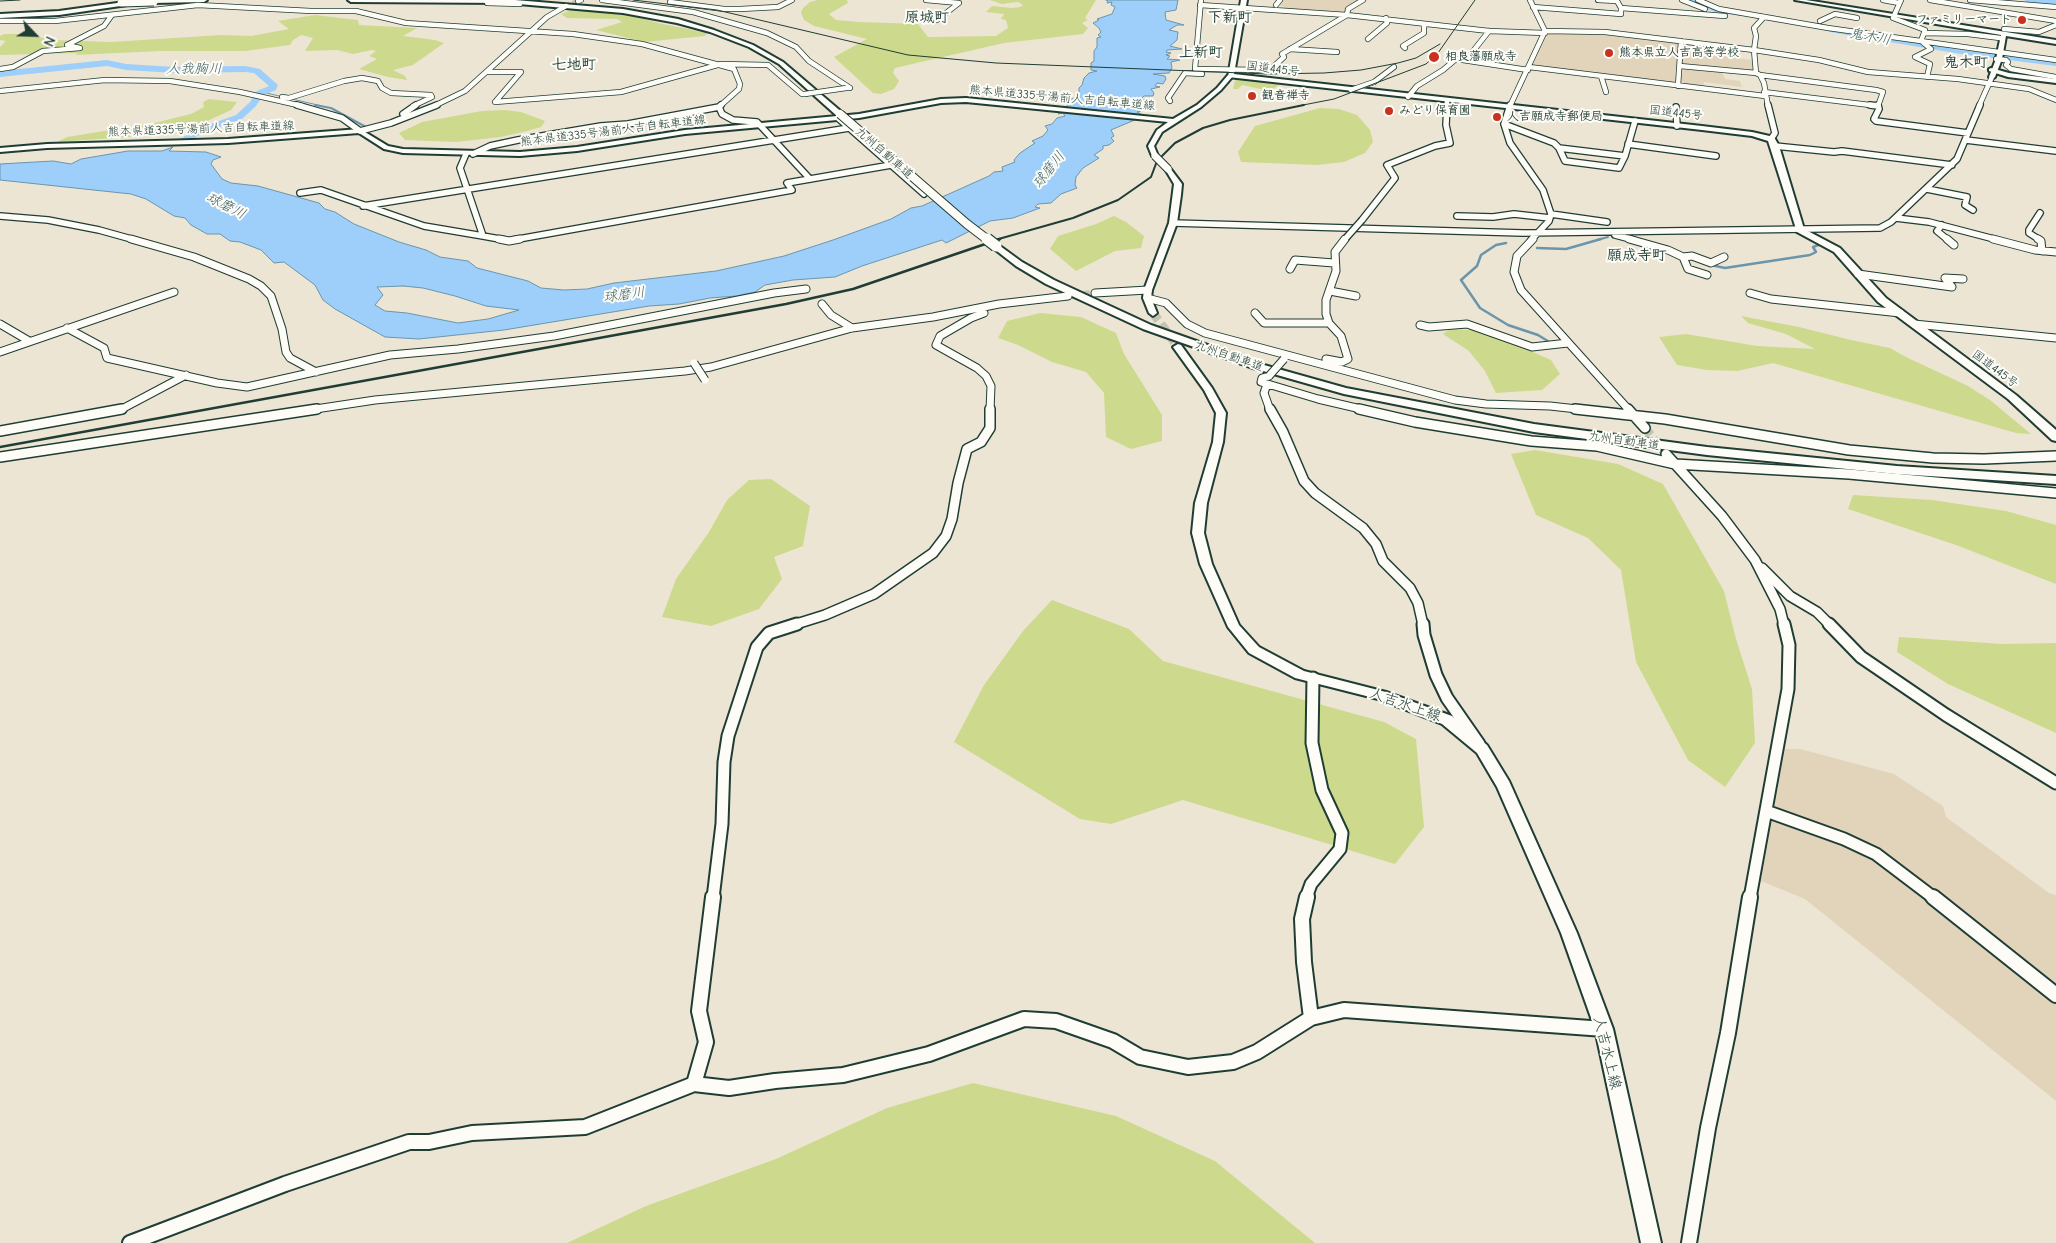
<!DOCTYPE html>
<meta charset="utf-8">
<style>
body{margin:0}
#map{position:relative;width:2056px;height:1243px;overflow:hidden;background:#ede5d3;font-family:"Comic Neue",sans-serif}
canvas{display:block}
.north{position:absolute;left:10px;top:10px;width:50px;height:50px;-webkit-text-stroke:4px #fdfcf7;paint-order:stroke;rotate:114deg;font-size:14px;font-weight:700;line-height:20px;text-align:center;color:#1f3d34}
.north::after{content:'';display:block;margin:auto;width:18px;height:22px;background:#1f3d34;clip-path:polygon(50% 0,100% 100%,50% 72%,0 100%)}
</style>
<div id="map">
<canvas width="2056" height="1243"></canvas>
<div class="north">N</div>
</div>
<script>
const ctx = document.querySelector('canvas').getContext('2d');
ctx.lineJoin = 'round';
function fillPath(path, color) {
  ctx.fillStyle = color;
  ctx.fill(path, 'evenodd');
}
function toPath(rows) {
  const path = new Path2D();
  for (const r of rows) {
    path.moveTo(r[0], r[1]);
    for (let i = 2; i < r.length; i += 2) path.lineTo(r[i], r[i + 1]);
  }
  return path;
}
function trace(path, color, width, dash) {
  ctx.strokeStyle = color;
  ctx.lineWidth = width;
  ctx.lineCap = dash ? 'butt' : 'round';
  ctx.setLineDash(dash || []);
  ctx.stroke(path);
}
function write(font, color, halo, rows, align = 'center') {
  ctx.font = font + ' "Comic Neue","Klee One",sans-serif';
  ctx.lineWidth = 4;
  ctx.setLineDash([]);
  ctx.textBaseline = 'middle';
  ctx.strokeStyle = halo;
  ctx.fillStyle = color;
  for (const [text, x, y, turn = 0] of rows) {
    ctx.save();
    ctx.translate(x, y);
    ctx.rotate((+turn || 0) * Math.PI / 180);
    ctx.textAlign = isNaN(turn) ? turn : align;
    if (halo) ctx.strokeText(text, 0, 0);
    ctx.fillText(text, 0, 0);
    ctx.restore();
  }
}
const built = toPath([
 [1282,0,1360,0,1346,9,1343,14,1283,10,1285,7,1278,5],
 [1548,32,1596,32,1680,42,1677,85,1532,67],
 [1683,42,1697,44,1698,47,1723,50,1728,57,1753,60,1754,72,1682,65],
 [1682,66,1721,70,1725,79,1740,81,1742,87,1704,82,1703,86,1680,83],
 [1785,749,1800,749,1894,774,1943,806,1946,817,2049,893,2056,895,2056,1101,1805,899,1761,881]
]);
const green = toPath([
 [818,0,880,0,847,0,848,3,829,14,836,20,859,22,918,24,928,37,996,36,1008,28,1006,20,1001,19,1004,14,986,12,992,6,1012,8,1020,7,1023,5,1018,2,1002,4,990,0,1096,0,1085,18,1088,20,1082,23,1088,28,1083,34,1004,43,895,68,893,73,899,81,894,89,881,94,873,93,834,57,867,39,814,26,804,20,801,13,803,8,810,2],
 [576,8,638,17,658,23,707,33,705,36,644,42,596,30,622,22,617,19,567,18,561,14],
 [315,15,358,20,359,25,417,28,403,36,435,40,444,43,413,65,393,70,405,76,407,80,388,77,359,69,377,59,369,56,376,51,372,50,353,54,337,50,305,51,313,38,301,35,293,40,290,45,245,51,160,51,75,55,78,53,0,55,0,47,6,41,0,40,0,36,4,34,27,34,52,40,111,42,221,35,251,36,289,29,278,21],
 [1236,77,1280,84,1270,91,1242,85,1238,89,1233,89],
 [209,99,237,102,231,110,201,124,128,137,57,142,67,137,154,123,191,114,204,107,203,102],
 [1320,108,1339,109,1357,115,1370,130,1373,142,1365,153,1344,162,1317,165,1241,162,1238,152,1255,126],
 [505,110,521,112,545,121,541,127,527,131,501,137,456,142,405,140,399,133,422,122,482,111],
 [1114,216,1126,222,1144,236,1141,248,1115,251,1076,271,1050,249,1058,236,1096,224],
 [1040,313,1081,317,1116,333,1124,354,1162,415,1162,441,1131,449,1106,437,1104,393,1086,372,1052,362,1018,345,998,338,1007,321],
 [1741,316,1799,327,1851,340,1890,348,1908,358,1968,386,1990,400,2031,434,2016,433,1773,363,1737,371,1707,370,1677,365,1659,337,1686,334,1757,346,1815,349,1786,334,1748,323],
 [1450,329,1485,331,1551,360,1560,374,1542,390,1496,393,1485,371,1469,351,1443,334],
 [1535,450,1618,464,1663,484,1724,591,1736,639,1752,689,1755,743,1725,787,1688,760,1636,662,1621,570,1588,538,1536,515,1511,454],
 [771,479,810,506,803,546,774,557,782,579,759,609,711,626,662,617,676,579,709,532,727,500,749,480],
 [1853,495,1932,500,2006,511,2056,525,2056,584,1956,545,1848,509],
 [1052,600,1129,629,1163,661,1384,722,1416,739,1424,827,1395,864,1183,800,1111,824,1080,819,954,742,984,685,1023,631],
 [1899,637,2003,644,2056,643,2056,733,1948,684,1897,652],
 [973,1083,1116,1116,1215,1161,1315,1243,567,1243,646,1206,776,1159,887,1108]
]);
const water = toPath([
 [1106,0,1178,0,1176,10,1165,12,1166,20,1184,25,1177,25,1169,30,1178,32,1177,40,1170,46,1182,49,1167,50,1166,52,1171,53,1166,55,1170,56,1167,59,1180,60,1171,62,1172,68,1169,73,1153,74,1165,76,1166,79,1163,84,1157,83,1155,86,1160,87,1151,89,1154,93,1153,96,1144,96,1141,99,1151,101,1141,111,1137,112,1141,114,1137,119,1111,130,1114,136,1111,138,1114,141,1109,145,1103,146,1103,149,1094,155,1099,158,1083,168,1076,177,1075,185,1077,188,1061,194,1051,203,1038,204,1035,207,1040,208,1013,218,990,221,946,243,942,240,862,266,835,277,793,280,765,285,755,292,736,296,710,298,679,304,649,306,504,330,419,339,385,337,335,309,323,300,315,285,284,262,274,263,261,250,240,242,230,241,220,234,207,234,191,225,185,218,174,216,146,199,131,194,0,180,0,164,53,161,71,164,81,159,128,151,162,151,173,147,169,151,206,152,221,157,213,160,211,164,222,179,231,183,258,186,319,203,325,209,335,212,354,224,399,242,426,250,440,257,468,261,477,268,528,281,541,288,564,290,587,289,614,283,716,271,784,256,833,240,891,219,911,208,922,206,989,176,994,172,1003,171,1002,167,1015,162,1014,160,1020,153,1035,143,1032,141,1043,136,1048,130,1045,126,1052,124,1057,118,1065,116,1063,113,1058,114,1067,106,1071,99,1079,97,1076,95,1079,92,1079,88,1082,85,1084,78,1089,73,1097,71,1091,70,1091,63,1094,61,1094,51,1097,47,1097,38,1101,37,1098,35,1101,32,1099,28,1093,23,1099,20,1097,19,1112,14,1115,7,1111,5,1112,2,1107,3,1108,1,1106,0],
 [403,286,423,288,455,296,486,306,519,310,488,319,458,323,407,313,385,311,375,305,383,295,377,287,403,286]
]);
const streamFar2 = toPath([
 [262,92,322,106]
]);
const streamFar1 = toPath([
 [315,105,331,108,366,127],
 [1597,240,1608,237]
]);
const stream = toPath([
 [1506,243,1496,245,1481,255,1477,266,1461,280,1480,308,1508,325,1538,335,1551,343],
 [1537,248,1566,249,1601,239],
 [1711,265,1725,268,1810,255,1816,252,1813,247,1821,244]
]);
const river = toPath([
 [1683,0,1694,0,1716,8,1745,14,1741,16,1715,12,1683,0],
 [2024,0,2056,0,2056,4,2028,2,2024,0],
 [1827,28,1961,50,2056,60,2056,66,1961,54,1830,32,1826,30,1827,28],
 [107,60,126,64,175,67,245,66,260,69,278,85,276,90,263,95,256,106,242,119,203,133,183,144,178,141,180,139,197,129,236,115,250,102,257,91,269,86,254,73,245,72,175,73,126,70,107,66,0,77,0,71,107,60]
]);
const minorTunnelFar2 = toPath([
 [566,6,578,1]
]);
const minorTunnelFar1 = toPath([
 [1072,296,1095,293]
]);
const minorTunnel = toPath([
 [1645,428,1666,454]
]);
const majorTunnel = toPath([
 [1153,313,1178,347]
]);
const minorFar5 = toPath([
 [602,0,693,12,767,33,796,47,809,61,850,88,846,88],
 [926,0,959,3,937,20],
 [1201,0,1195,69,1265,70,1272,68,1284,57,1282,54,1347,15,1489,31,1545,33],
 [1682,0,1705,9],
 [1698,0,1719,9,1828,28,2056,60],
 [1883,0,1899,3],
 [1901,0,1893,18,1925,30,1921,41,1931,49,1915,57,1930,64,1927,77],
 [1930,0,2056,21],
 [1970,0,2056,7],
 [578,1,581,0],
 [670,2,724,9,740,9,778,7,792,0],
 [487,3,520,4],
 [1200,5,1347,15,1348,9,1363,0],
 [1276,5,1280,0],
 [1533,7,1621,14,1621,8,1617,1,1598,0],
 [1621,8,1725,16],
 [1764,17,1754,28,1756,36,1754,50,1756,73,1760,75,1764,83,1768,106],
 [0,21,55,21,198,5,311,11,356,11,406,23,573,34,642,44,734,69,740,84,739,89,720,106],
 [1820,21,1835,14,1857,18],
 [2004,29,2039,32,2056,25],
 [1545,31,1605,32,1754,50,1819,60,1868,72,1958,79,2029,89,2056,100],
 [1925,33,1968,34,2000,38],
 [1368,39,1387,23,1386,18],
 [1405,48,1403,46,1424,33,1424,24],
 [1290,49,1337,52],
 [1996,59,2006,60,2008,62,2006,65,2011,69,2056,77],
 [1466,60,1489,31],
 [1680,66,1756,73],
 [1529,67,1765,96],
 [0,69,13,67,43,51,80,48,67,45,104,26,112,15],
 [487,72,521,72,495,102,621,92,721,64,768,65,802,94,805,94],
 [1760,75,1876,90,1883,92,1878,106],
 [1601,76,1606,92],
 [1678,86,1681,41],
 [1351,90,1374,82,1394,67],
 [0,91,105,80,170,81,240,92,302,106],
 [1764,92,1878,106],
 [282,97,289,98,344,81,362,78,378,81,382,88,391,93,431,95,432,97,413,106],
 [1408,97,1417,86,1443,70,1456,59,1528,70],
 [1170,101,1168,98,1185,73,1202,74],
 [434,106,465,91,547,17,566,6],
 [1447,106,1447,101],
 [1510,106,1545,31,1530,0],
 [1979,106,1992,77]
]);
const minorFar4 = toPath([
 [297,105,342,118,360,131,391,123,437,105],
 [721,105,719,107,722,114,733,120,757,122,810,179],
 [1510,105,1504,124,1510,143,1543,190,1551,214,1549,221,1531,240],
 [1768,105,1775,133,1771,139],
 [1870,105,1878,106],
 [1878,105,1879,109,1874,119,1876,121,1968,133],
 [1676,107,1677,126],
 [403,114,416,105],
 [838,118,924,194],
 [1504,124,1554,143,1559,148,1625,156,1635,121],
 [1966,140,2056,151],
 [1628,144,1716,156],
 [1775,146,1834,152,1842,151,1952,165],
 [1559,148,1565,161,1619,168,1625,156],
 [466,154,460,168,483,236,505,240],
 [473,154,490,146,518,140,601,126,628,124,719,107],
 [1927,189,1967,197,1965,205,1973,210],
 [300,193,321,190,424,226,483,236],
 [363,206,849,128],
 [1551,214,1607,222],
 [0,216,48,220,99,230,135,240],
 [1457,216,1493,217,1514,214,1550,218],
 [1896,218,1929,222,1998,240],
 [1362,220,1395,178,1387,165,1435,146,1450,143,1446,125,1447,105],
 [1173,223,1523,233,1880,228,1891,222,1957,159,1980,105],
 [1942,225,1937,231,1948,240],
 [1615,235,1634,240],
 [513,240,792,190,787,183,891,165],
 [1344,240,1346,238],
 [2040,240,2029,233,2029,230,2040,213]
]);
const minorFar3 = toPath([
 [131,239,194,257,249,279,261,286,271,296,282,329,286,352,290,358,316,372],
 [499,239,509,241,520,239],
 [1533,239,1517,256,1514,272,1521,290,1629,410],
 [1629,239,1668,250,1683,257,1692,256,1711,263,1724,257],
 [1947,239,1954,245],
 [1993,239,2035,250,2056,252],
 [2038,239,2041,241,2042,251],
 [1683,257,1688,269,1707,275],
 [1290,269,1295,260,1334,263],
 [1858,274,1952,287,1945,278,1963,279],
 [1330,291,1356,296],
 [1095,293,1148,290],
 [1750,293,1771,299,1900,313],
 [1147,298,1166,303,1187,324,1205,333,1455,400,1486,404,1550,406,1586,410],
 [822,304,831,315,852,328],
 [984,313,971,318,940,336,936,345,977,368,986,376,991,386,990,410],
 [1255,313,1264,323,1329,323],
 [0,324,29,341],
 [1914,324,2056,338],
 [1420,325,1429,327,1467,324,1532,347,1568,343],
 [67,328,104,348,107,358,217,383,247,387,390,355,458,349,554,336,774,293,806,289],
 [0,352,174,292],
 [1326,359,1342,362,1348,359,1341,336,1329,323,1326,314,1326,300,1336,271,1335,252,1345,239],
 [1269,376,1262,378,1261,382,1318,399,1365,410],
 [1267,384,1264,393,1270,410],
 [120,410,186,375],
 [309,410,375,400,685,371,711,367,852,328,933,317,999,304,1068,296]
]);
const minorFar2 = toPath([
 [1270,409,1283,432,1304,481,1315,493,1363,528,1376,544,1383,561,1410,588,1418,603,1423,625],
 [1359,409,1415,422,1531,441,1597,446,1675,464,1849,474,2056,493],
 [1575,409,1665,419,1849,450,1933,458,1984,459,2056,456],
 [1628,409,1645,428],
 [0,431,122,409],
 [1666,454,1722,516,1755,560,1780,609,1784,625],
 [0,457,317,409],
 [1762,568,1790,596,1817,612,1830,625],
 [793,625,825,615,874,594,933,553,946,536,952,519,958,483,967,449,981,442,990,428,990,409]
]);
const minorFar1 = toPath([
 [1423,624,1424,635,1436,675,1447,698,1479,744],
 [1829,624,1861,657,1946,715,2056,783],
 [1766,811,1844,839,1876,854,1934,898],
 [713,898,722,824,724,762,728,736,757,647,769,633,797,624],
 [1306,898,1311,884,1340,849,1342,833,1322,790,1312,743,1313,678],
 [1750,898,1788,689,1789,645,1784,624]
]);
const minor = toPath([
 [1307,897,1302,919,1304,962,1311,1018,1344,1010,1604,1029],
 [1933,897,2056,995],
 [694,1084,706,1042,699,1011,713,897],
 [130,1243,285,1184,409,1142,429,1142,472,1133,585,1127,694,1084,729,1088,775,1081,843,1075,929,1054,1024,1019,1056,1021,1113,1041,1140,1057,1188,1067,1233,1062,1257,1052,1311,1018],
 [1689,1243,1708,1128,1728,1033,1750,897]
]);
const major = toPath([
 [1795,0,1806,0,2056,40,2056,44,2006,36,2002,59,1995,77,1992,79,1989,77,1996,59,2001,35,1795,0],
 [1228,75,1233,76,1221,90,1201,107,1162,132,1154,146,1158,156,1155,158,1152,156,1148,146,1157,130,1168,122,966,102,941,103,859,118,685,134,577,151,520,156,403,153,384,149,359,133,228,143,47,148,0,152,0,148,47,144,228,139,360,129,388,146,403,149,520,152,577,147,685,130,859,114,941,99,966,98,1173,119,1197,105,1217,88,1228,75],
 [1168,167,1170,168,1182,184,1181,195,1177,223,1152,290,1151,298,1157,313,1153,316,1149,313,1143,298,1144,290,1169,223,1174,184,1165,169,1168,167],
 [1178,344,1181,345,1212,388,1226,413,1223,442,1207,503,1204,533,1212,564,1239,625,1259,647,1304,671,1386,692,1452,716,1487,745,1509,781,1577,933,1613,1029,1661,1243,1641,1243,1595,1029,1561,933,1497,787,1477,753,1442,724,1378,699,1295,678,1249,653,1228,627,1200,564,1192,533,1195,503,1213,442,1216,413,1204,390,1173,347,1178,344]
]);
const highway = toPath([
 [139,0,141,3,59,15,0,18,0,14,59,11,139,0],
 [154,0,207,0,204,2,152,3,154,0],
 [348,0,515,0,623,9,678,19,714,30,753,45,783,62,844,114,837,116,779,64,749,47,710,32,677,23,623,13,507,3,351,2,348,0],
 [1241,0,1247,0,1234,74,1702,126,1752,132,1774,137,1779,146,1804,229,1840,248,1886,298,2016,395,2056,430,2056,441,2052,440,2008,399,1878,302,1834,252,1797,232,1768,141,1752,136,1702,130,1228,77,1241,0],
 [1991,68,2009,73,2056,79,2056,83,2008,77,1989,71,1989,69,1991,68],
 [996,243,1022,262,1054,280,1151,325,1264,365,1346,388,1534,424,1707,447,1897,466,2056,476,2056,484,1897,474,1707,455,1534,432,1344,394,1256,369,1143,329,1046,284,1016,266,993,248,993,244,996,243]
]);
const railFar2 = toPath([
 [633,0,717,10,908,55,996,63,1267,74,1324,73,1361,70,1398,63,1416,58,1440,44],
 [0,1,20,0],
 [1298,106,1334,99,1426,64,1438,53,1475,0]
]);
const railFar1 = toPath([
 [995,240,1073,218,1118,200,1151,177,1157,161,1175,143,1203,128,1230,120,1304,105]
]);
const rail = toPath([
 [0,447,786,304,853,289,1000,239]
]);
const minorBridgeFar2 = toPath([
 [805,94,846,88]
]);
const minorBridgeFar1 = toPath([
 [1346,238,1362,220]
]);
const minorBridge = toPath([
 [694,363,705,380],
 [1269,376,1284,359]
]);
const majorBridge = toPath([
 [1155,156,1168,169]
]);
const highwayBridgeFar2 = toPath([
 [121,3,154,2]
]);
const highwayBridgeFar1 = toPath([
 [840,114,967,224,988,240]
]);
const highwayBridge = toPath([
 [987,239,996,246]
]);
const markers = [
 [2022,20,5,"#c8321e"],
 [1609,53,5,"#c8321e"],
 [1434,57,6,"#c8321e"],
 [1252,96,5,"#c8321e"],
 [1389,111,5,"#c8321e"],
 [1497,117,5,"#c8321e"]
];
const farPoinames = [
 ["ファミリーマート",2012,20,"right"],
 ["熊本県立人吉高等学校",1619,53],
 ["相良藩願成寺",1445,57],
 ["観音禅寺",1262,96],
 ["みどり保育園",1399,111],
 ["人吉願成寺郵便局",1507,117]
];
const farStreetnames = [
 ["国道445号",1273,69,7],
 ["熊本県道335号湯前人吉自転車道線",1062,98,5],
 ["国道445号",1676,113,6],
 ["熊本県道335号湯前人吉自転車道線",201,129,-2],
 ["熊本県道335号湯前人吉自転車道線",613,131,-7],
 ["九州自動車道",884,153,41],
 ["九州自動車道",1229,356,19],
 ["国道445号",1995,369,37],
 ["九州自動車道",1624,441,8]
];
const farWaternames = [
 ["鬼木川",1870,37,10],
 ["人我胸川",194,69],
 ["球磨川",1049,170,-52],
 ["球磨川",226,206,27],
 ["球磨川",624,295,-7]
];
const farQuarternames = [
 ["原城町",927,18],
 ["下新町",1230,18],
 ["上新町",1201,53],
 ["鬼木町",1966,63],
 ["七地町",574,65],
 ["願成寺町",1637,256]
];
const streetNames = [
 ["人吉水上線",1405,705,19],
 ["人吉水上線",1607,1053,76]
];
fillPath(built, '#e2d4ba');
fillPath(green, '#cdda8d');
fillPath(water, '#9dcffa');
trace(water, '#6b95ab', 1);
trace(streamFar2, '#6b95ab', 1);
trace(streamFar1, '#6b95ab', 2);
trace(stream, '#6b95ab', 2.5);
fillPath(river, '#9dcffa');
trace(minorTunnelFar2, '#c4c3b3', 4.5, [4.5, 2.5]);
trace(minorTunnelFar1, '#c4c3b3', 7, [7, 4]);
trace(minorTunnel, '#c4c3b3', 9, [9, 4.5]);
trace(majorTunnel, '#c4c3b3', 9, [9, 4.5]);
trace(minorFar5, '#1f3d34', 6);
trace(minorFar4, '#1f3d34', 8);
trace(minorFar3, '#1f3d34', 9);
trace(minorFar2, '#1f3d34', 12);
trace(minorFar1, '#1f3d34', 15);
trace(minor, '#1f3d34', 18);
trace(major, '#1f3d34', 4);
trace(highway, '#1f3d34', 4);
trace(minorFar5, '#fdfcf7', 4.5);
trace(minorFar4, '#fdfcf7', 5.5);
trace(minorFar3, '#fdfcf7', 7);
trace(minorFar2, '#fdfcf7', 9);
trace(minorFar1, '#fdfcf7', 11);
trace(minor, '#fdfcf7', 14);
fillPath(major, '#fdfcf7');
fillPath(highway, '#fdfcf7');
trace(railFar2, '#1f3d34', 1);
trace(railFar1, '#1f3d34', 2);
trace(rail, '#1f3d34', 2.5);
trace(minorBridgeFar2, '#1f3d34', 6, []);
trace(minorBridgeFar1, '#1f3d34', 8, []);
trace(minorBridge, '#1f3d34', 9, []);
trace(majorBridge, '#1f3d34', 9, []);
trace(highwayBridgeFar2, '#1f3d34', 9, []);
trace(highwayBridgeFar1, '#1f3d34', 10, []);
trace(highwayBridge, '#1f3d34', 13, []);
trace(minorBridgeFar2, '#fdfcf7', 4.5);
trace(minorBridgeFar1, '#fdfcf7', 5.5);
trace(minorBridge, '#fdfcf7', 7);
trace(majorBridge, '#fdfcf7', 7);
trace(highwayBridgeFar2, '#fdfcf7', 7);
trace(highwayBridgeFar1, '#fdfcf7', 8);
trace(highwayBridge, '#fdfcf7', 11);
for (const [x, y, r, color] of markers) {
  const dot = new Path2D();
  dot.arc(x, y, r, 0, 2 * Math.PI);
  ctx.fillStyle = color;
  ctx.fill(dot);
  trace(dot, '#fdfcf7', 2);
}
write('bold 12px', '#1f3d34', '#fdfcf7', farPoinames, 'left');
write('12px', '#1f3d34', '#fdfcf7', farStreetnames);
write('italic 14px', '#3e6266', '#fdfcf7', farWaternames);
write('bold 15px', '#1f3d34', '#fdfcf7', farQuarternames);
write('15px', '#1f3d34', '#fdfcf7', streetNames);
</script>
